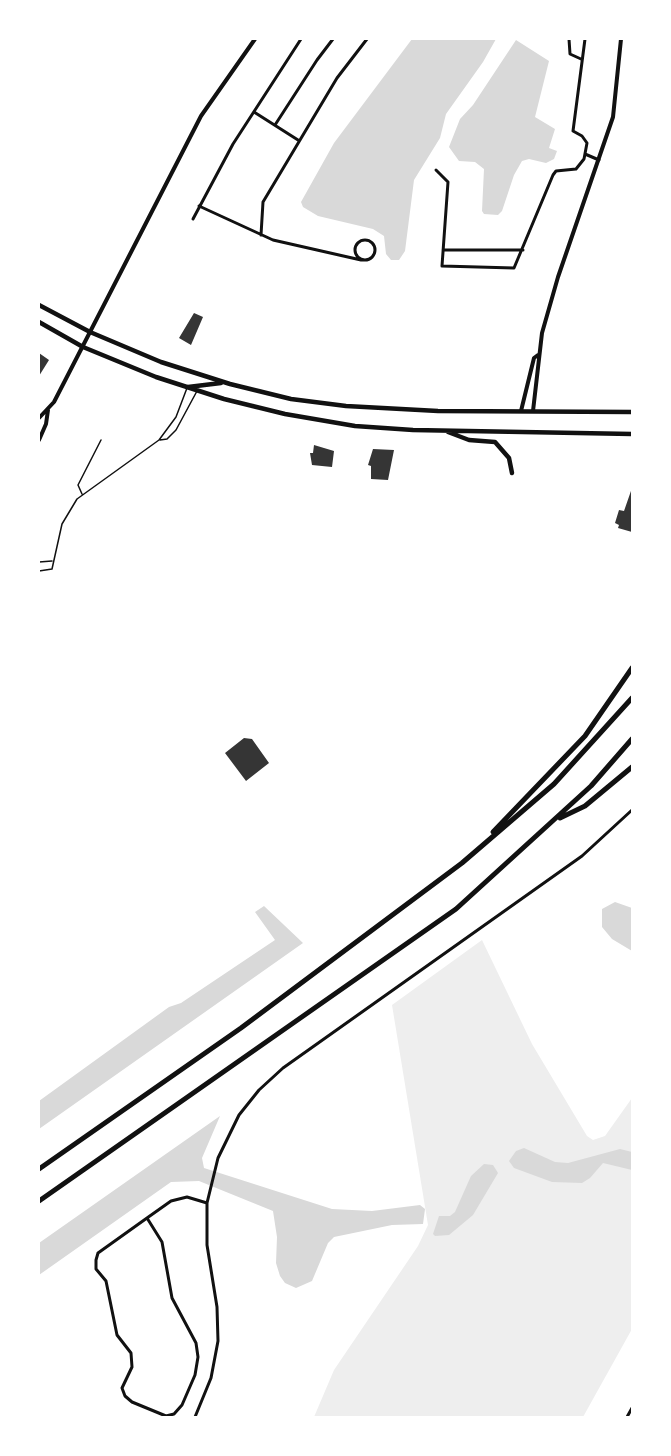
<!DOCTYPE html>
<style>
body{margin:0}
#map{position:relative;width:671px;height:1456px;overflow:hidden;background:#fff;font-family:Ubuntu,sans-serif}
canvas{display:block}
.frame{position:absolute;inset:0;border:40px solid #fff;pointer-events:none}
</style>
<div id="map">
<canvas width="671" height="1456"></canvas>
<div class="frame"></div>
</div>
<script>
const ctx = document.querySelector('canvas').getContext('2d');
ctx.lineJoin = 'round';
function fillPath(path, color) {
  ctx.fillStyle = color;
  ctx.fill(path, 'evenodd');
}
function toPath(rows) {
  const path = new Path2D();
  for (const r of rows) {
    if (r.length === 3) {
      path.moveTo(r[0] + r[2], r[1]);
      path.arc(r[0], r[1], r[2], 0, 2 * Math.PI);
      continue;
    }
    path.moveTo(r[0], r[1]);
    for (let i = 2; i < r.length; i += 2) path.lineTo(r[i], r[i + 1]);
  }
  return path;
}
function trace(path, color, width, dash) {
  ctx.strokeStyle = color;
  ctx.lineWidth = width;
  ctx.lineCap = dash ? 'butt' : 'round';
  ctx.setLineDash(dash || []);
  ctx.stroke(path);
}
const green = toPath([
 [482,940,532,1044,587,1136,593,1140,605,1136,632,1098,632,1329,583,1417,314,1417,334,1370,418,1246,428,1225,392,1005]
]);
const water = toPath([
 [412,39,496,39,483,62,446,114,440,138,414,180,405,251,399,260,391,260,386,254,384,236,373,229,318,216,303,207,301,202,334,143],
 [516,40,549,61,535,117,555,129,549,148,557,151,554,159,546,163,529,159,522,161,514,175,502,211,498,215,484,214,482,211,484,169,475,162,459,161,449,147,460,119,473,105],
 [615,902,632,908,632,951,612,939,602,927,602,909],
 [264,906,303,943,39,1129,39,1101,169,1007,181,1003,275,940,255,912],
 [220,1116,202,1158,204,1168,332,1209,372,1211,420,1205,425,1209,423,1224,392,1225,334,1237,328,1243,312,1281,296,1288,285,1283,280,1276,276,1263,277,1237,273,1211,199,1181,171,1182,39,1275,39,1243],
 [524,1148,555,1162,568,1163,620,1149,632,1152,632,1170,603,1163,590,1178,582,1183,552,1182,514,1168,509,1161,516,1151],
 [484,1164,493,1165,498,1173,473,1215,449,1235,435,1236,433,1234,439,1216,450,1216,455,1212,471,1176]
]);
const building = toPath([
 [194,313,203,317,191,345,179,338],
 [39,353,49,360,39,376],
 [314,445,334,451,332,467,312,465,310,453,313,453],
 [373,449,394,450,388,480,371,479,371,466,368,465],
 [632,488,632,532,618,528,619,525,615,523,619,510,624,511],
 [244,738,252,739,269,763,246,781,225,753]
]);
const service = toPath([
 [160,440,167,439,176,430,197,391],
 [82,494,78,485,101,440],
 [39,562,52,561],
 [39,571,52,569,62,524,77,499,159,440,176,417,187,388]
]);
const minor = toPath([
 [569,39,570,54,581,59],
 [254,112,298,140],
 [275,125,317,60,333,39],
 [585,154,599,160],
 [436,170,448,182,442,266,514,268,553,175,556,171,576,169,584,159,587,143,582,136,573,131,585,39],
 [199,206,273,240,361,260],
 [193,219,233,144,301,39],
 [261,235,263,202,337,78,367,39],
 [365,250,10],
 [443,250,523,250],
 [147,1218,162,1242,172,1298,196,1343,198,1357,195,1375,182,1405,174,1414,166,1416,132,1402,125,1396,122,1388,132,1367,131,1353,117,1335,106,1281,96,1269,96,1260,98,1253,147,1218,171,1201,187,1197,207,1203],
 [195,1417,211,1378,218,1341,217,1307,207,1245,207,1203,218,1158,239,1115,259,1090,283,1068,582,856,632,810],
 [627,1417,632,1408]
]);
const tertiary = toPath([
 [521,411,534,358,538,355],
 [533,411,542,333,558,277,613,117,621,39],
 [39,418,54,402,201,116,255,39],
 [39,440,46,424,48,410]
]);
const primary = toPath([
 [39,305,90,332,161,362,230,384,291,399,346,406,438,411,632,412],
 [39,322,83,347,156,377,224,399,285,414,355,426,413,430,632,434],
 [188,387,221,383],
 [448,432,469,440,495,442,509,458,512,473]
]);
const motorway = toPath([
 [560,818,585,806,632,767],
 [493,832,585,736,632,668],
 [39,1169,241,1028,462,863,554,784,632,698],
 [39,1201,456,909,591,786,632,739]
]);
fillPath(green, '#eee');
fillPath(water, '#d9d9d9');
fillPath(building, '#353535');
trace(service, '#111', 1.5);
trace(minor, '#111', 3);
trace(tertiary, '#111', 4);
trace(primary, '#111', 4.5);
trace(motorway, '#111', 5);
</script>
